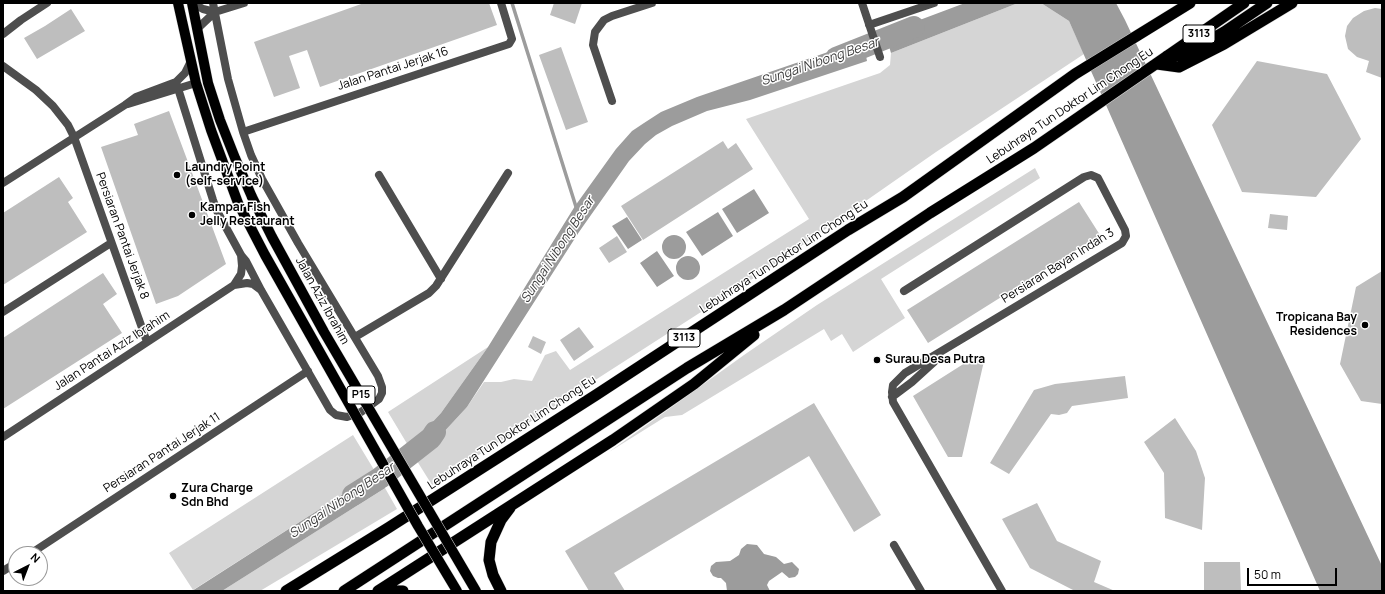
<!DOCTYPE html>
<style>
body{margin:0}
#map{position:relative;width:1385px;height:594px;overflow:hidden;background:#fff;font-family:Manrope,sans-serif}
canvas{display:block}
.frame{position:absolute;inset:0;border:4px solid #000;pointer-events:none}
.north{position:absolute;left:8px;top:546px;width:40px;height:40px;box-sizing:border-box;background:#fff;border:1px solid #999;border-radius:50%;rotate:42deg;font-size:11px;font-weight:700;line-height:16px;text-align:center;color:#000}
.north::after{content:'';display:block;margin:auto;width:14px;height:18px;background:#000;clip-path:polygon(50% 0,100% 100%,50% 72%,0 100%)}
.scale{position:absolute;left:1247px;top:568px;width:90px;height:18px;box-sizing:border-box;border:2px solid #000;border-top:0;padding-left:5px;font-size:12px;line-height:14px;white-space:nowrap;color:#000;-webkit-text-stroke:3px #fff;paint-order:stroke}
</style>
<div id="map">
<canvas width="1385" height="594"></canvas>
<div class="frame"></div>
<div class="north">N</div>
<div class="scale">50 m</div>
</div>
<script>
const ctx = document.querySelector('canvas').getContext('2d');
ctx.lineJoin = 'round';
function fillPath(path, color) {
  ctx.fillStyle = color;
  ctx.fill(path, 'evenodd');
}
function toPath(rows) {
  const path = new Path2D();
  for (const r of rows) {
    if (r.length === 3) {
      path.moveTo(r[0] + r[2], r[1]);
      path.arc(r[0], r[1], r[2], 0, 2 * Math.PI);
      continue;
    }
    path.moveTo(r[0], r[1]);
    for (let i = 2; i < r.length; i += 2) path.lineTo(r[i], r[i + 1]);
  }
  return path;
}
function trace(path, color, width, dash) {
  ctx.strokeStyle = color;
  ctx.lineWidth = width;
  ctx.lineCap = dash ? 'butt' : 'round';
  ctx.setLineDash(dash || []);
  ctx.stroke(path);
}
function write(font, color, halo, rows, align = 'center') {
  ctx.font = font + ' Manrope,sans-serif';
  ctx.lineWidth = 3;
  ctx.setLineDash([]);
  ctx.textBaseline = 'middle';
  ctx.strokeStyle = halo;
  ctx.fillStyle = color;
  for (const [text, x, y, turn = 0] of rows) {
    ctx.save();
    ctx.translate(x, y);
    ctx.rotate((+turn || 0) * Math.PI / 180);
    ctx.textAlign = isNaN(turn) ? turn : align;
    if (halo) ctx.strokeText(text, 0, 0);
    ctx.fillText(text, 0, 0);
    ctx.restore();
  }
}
const green = toPath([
 [1018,3,1041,3,1069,21,1084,54,936,152,771,267,432,485,417,461,467,407,484,382,501,382,514,379,532,381,545,355,556,351,570,370,809,219,746,119,880,73,890,65,891,53],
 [1035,168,1040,178,881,279,905,318,853,352,842,334,831,341,824,329,682,415,665,417,609,452,744,355,817,305],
 [488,347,441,413,409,447,388,412],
 [353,435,376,473,193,590,169,553],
 [385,488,397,509,260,591,222,591]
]);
const water = toPath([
 [965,3,1018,3,891,53,885,33],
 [1041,3,1116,3,1125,20,1382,566,1382,591,1320,591,1069,21],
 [863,40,867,61,750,100,707,111,672,126,656,135,645,144,629,161,579,232,467,407,417,461,409,447,441,413,488,347,575,206,616,149,632,131,644,123,661,112,697,97],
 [754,189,769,213,737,233,722,209],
 [718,212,733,236,702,256,686,232],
 [627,217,642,240,628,249,612,226],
 [674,247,12],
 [657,251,674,276,657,287,640,263],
 [688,268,12],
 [376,473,385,488,222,591,192,591],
 [747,544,757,545,764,554,776,557,784,564,792,562,799,569,798,574,795,577,789,578,782,572,769,581,767,585,770,591,727,591,726,583,721,578,718,578,713,576,710,571,711,566,716,562,730,561,739,555,741,549]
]);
const stream = toPath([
 [512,3,577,210]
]);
const river = toPath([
 [836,58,914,27],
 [353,495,380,478,431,438,435,432]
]);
const building = toPath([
 [364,3,489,3,497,25,320,87,307,50,289,56,300,88,274,97,254,42],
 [554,3,582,3,575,24,550,15],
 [1375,8,1382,9,1382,78,1366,72,1369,61,1357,57,1348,49,1345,36,1347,26,1353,18,1364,11],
 [71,9,85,31,37,59,24,38,45,26],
 [561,47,588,122,566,130,539,55],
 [1257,61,1327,74,1361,139,1316,197,1242,192,1212,125],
 [169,111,226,264,178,296,156,304,101,147,138,135,134,124],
 [723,141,728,149,736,143,753,169,643,240,621,206],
 [59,177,73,198,68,202,87,232,3,285,3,213],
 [1079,202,1100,235,928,343,907,310],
 [1270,214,1288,216,1287,230,1268,228],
 [617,236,627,252,609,263,599,248],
 [1382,271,1382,404,1361,401,1340,364,1356,287],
 [103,273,117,294,103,304,122,333,3,409,3,338],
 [579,327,594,347,574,361,560,340],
 [533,336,546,342,541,354,528,347],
 [976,356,984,361,962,457,948,457,913,396],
 [1125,376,1128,398,1072,406,1067,413,1059,415,1051,414,1009,474,990,463,1034,390,1055,384],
 [814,403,881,515,854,532,809,456,614,573,625,591,589,591,565,551],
 [1175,418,1196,451,1205,478,1202,530,1165,518,1164,473,1144,442],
 [1037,503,1057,541,1101,561,1094,582,1115,591,1075,591,1030,568,1002,519],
 [1204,562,1240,562,1241,591,1204,591]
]);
const minor = toPath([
 [192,3,203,9,215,12],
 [862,3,880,57],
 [869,25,934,3],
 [197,29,215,12,244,3],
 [3,34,21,20,47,3],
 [3,66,36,90,53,106,68,125,74,137,147,342],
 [176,82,213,200,217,211,241,255,246,261,261,290,330,410,336,415,347,417,361,412,379,399,382,393,382,387,378,376,298,243,262,179,251,155,243,132,228,79,213,3],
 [612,101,593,45,595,32,604,20,612,16,652,3],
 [128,104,196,83],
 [243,132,509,44,512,39,501,3],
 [379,175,441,279],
 [3,183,125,105,136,97,176,82,185,73,191,61],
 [234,285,241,274,242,266,241,255],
 [904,291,1084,177,1091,175,1098,178,1125,230,1126,236,1122,243,905,373,893,385,892,392,893,402,1002,591],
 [3,312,111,243],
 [355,337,429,293,436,286,508,173],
 [892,397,912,382,934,362,937,356],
 [3,437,234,285,247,283,253,284,261,290],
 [894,545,921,591],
 [30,554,308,371],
 [3,571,16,563]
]);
const primary = toPath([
 [178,3,196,83,211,130,238,203],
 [192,3,208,83,220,120,235,158,252,197]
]);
const trunk = toPath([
 [1167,56,1184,55,1224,32,1267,3],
 [1157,64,1179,67,1224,44,1292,3],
 [286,591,388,528,596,395,848,230,903,197,1075,74,1190,3],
 [344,591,687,368,784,310,930,213,1034,148,1244,3],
 [378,591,613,440,694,384,754,335],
 [378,591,403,591],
 [501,591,493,575,489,560,491,542,501,520,510,508]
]);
const primaryBridge = toPath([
 [252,197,272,237,324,332,476,591],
 [238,203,265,255,418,526,457,591]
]);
const markers = [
 [177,175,4,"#000"],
 [192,215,4,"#000"],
 [1365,325,4,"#000"],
 [877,360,4,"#000"],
 [173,496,4,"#000"]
];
const shields = [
 [1199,34,32],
 [684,338,32],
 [361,395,28]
];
const shieldNames = [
 ["3113",1199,34],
 ["3113",684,338],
 ["P15",361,395]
];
const streetNames = [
 ["Jalan Pantai Jerjak 16",393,69,-18],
 ["Lebuhraya Tun Doktor Lim Chong Eu",1070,106,-34],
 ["Persiaran Pantai Jerjak 8",122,236,70],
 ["Lebuhraya Tun Doktor Lim Chong Eu",784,257,-33],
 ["Persiaran Bayan Indah 3",1058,266,-32],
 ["Jalan Aziz Ibrahim",322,301,61],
 ["Jalan Pantai Aziz Ibrahim",112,351,-33],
 ["Lebuhraya Tun Doktor Lim Chong Eu",512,433,-33],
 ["Persiaran Pantai Jerjak 11",162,453,-33]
];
const poiNames = [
 ["Laundry Point",185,168],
 ["(self-service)",185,182],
 ["Kampar Fish",200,208],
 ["Jelly Restaurant",200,222],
 ["Tropicana Bay",1357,318,"right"],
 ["Residences",1357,332,"right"],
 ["Surau Desa Putra",885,360],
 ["Zura Charge",181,489],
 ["Sdn Bhd",181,503]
];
const waterNames = [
 ["Sungai Nibong Besar",820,62,-19],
 ["Sungai Nibong Besar",558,250,-57],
 ["Sungai Nibong Besar",342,501,-34]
];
fillPath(green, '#d5d5d5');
fillPath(water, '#9c9c9c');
trace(stream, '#9c9c9c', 3.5);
trace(river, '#9c9c9c', 22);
fillPath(building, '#bebebe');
trace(primary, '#dbdbdb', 11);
trace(trunk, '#dbdbdb', 12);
trace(minor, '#4e4e4e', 8);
trace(primary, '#000', 10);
trace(trunk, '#000', 11);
trace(primaryBridge, '#dbdbdb', 11, []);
trace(primaryBridge, '#000', 10);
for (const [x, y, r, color] of markers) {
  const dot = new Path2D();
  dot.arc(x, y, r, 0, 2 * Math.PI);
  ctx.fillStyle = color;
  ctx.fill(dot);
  trace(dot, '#fff', 1.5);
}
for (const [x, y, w] of shields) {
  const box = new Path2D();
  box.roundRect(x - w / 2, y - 9, w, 18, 3);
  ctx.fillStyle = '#fff';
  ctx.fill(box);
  trace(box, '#000', 1);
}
write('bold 11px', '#000', null, shieldNames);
write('12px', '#000', '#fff', streetNames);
write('bold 12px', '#000', '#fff', poiNames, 'left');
write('italic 13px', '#3d3d3d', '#fff', waterNames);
</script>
